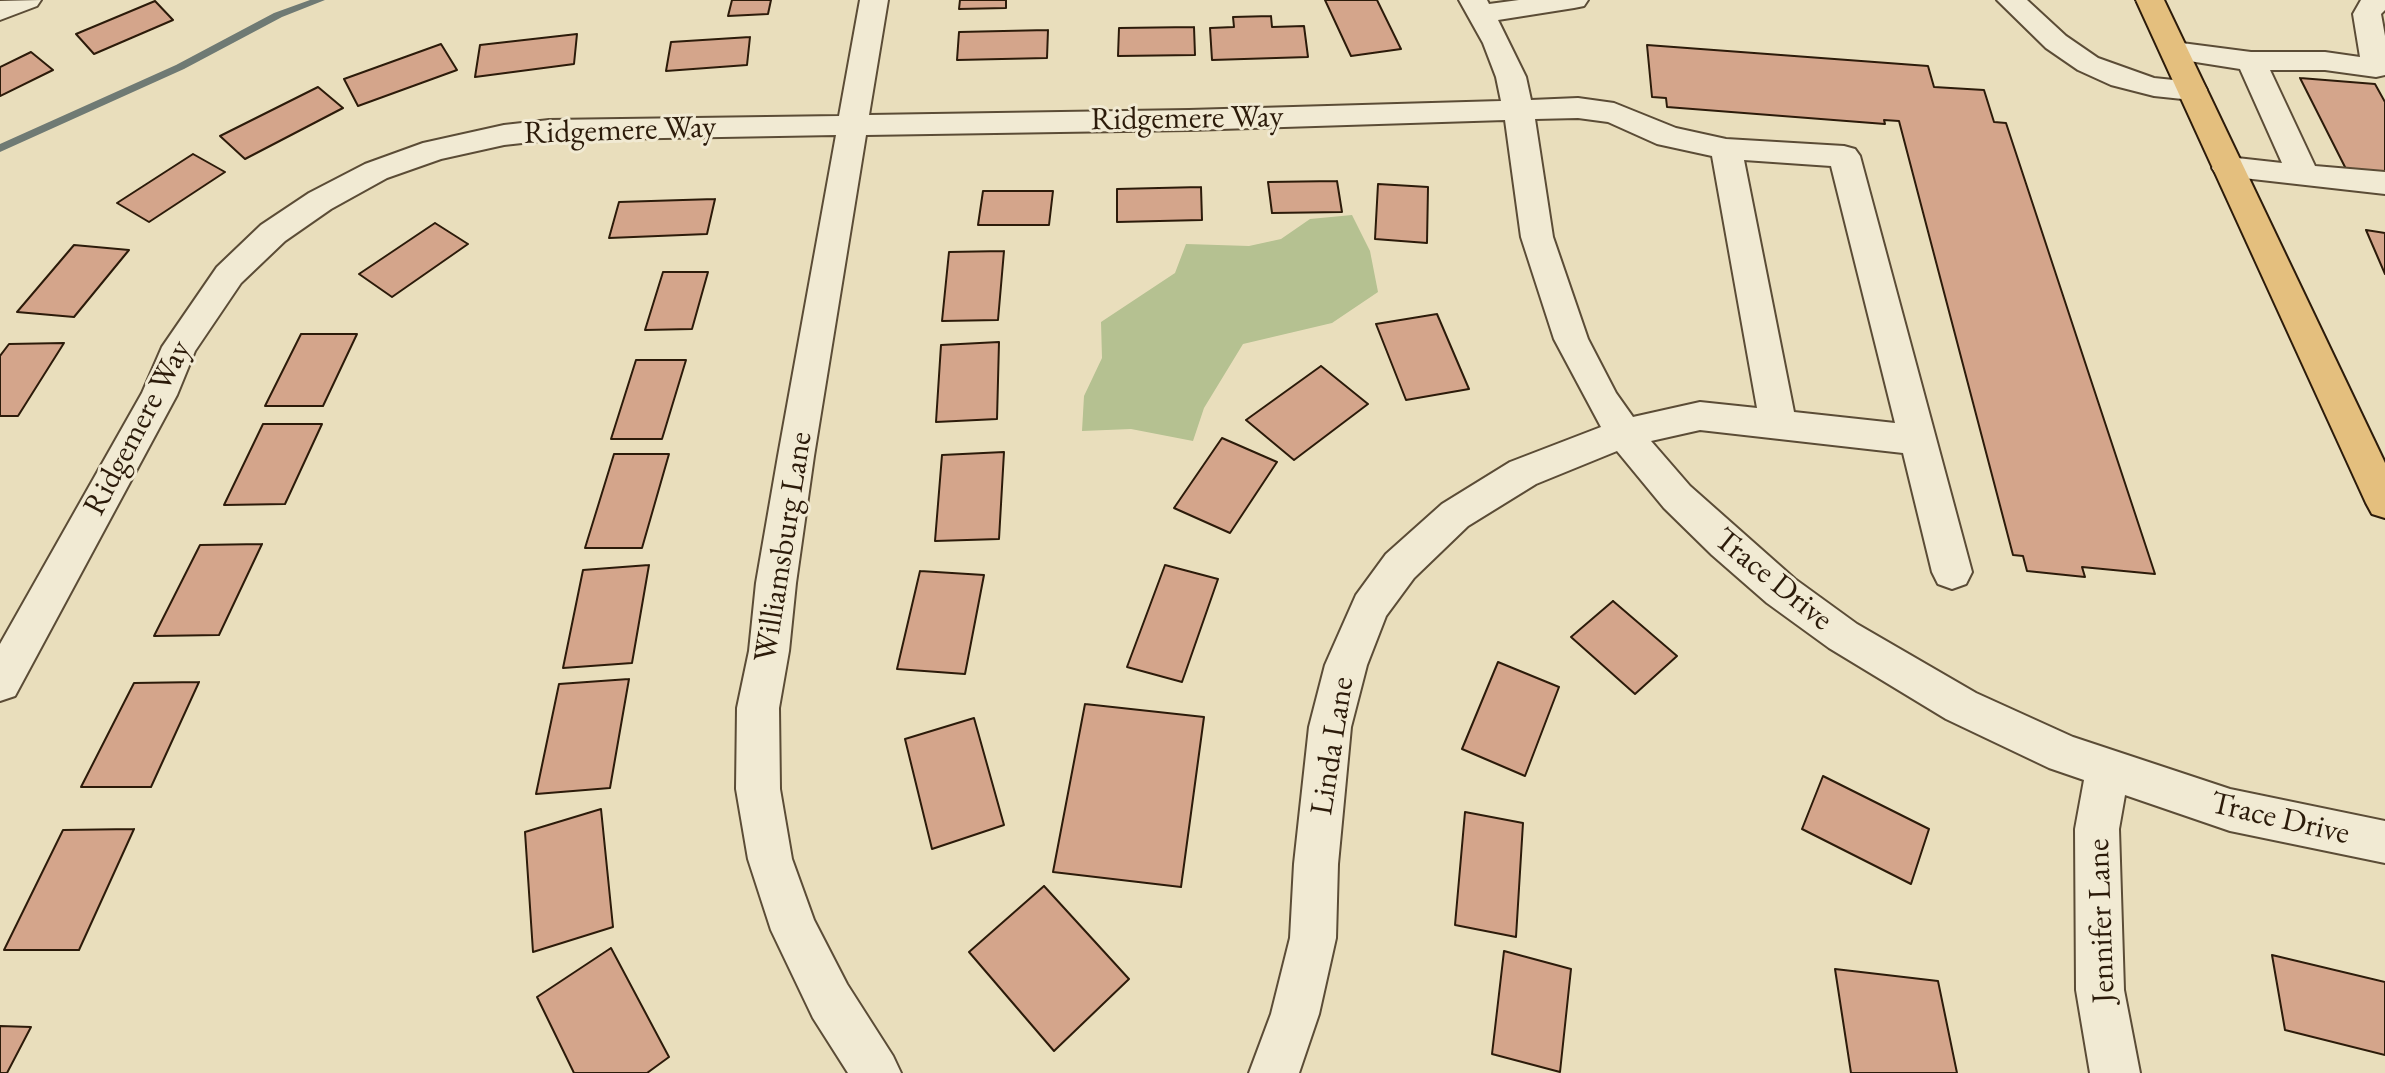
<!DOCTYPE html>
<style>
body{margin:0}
canvas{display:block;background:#e9debc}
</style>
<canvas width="2385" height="1073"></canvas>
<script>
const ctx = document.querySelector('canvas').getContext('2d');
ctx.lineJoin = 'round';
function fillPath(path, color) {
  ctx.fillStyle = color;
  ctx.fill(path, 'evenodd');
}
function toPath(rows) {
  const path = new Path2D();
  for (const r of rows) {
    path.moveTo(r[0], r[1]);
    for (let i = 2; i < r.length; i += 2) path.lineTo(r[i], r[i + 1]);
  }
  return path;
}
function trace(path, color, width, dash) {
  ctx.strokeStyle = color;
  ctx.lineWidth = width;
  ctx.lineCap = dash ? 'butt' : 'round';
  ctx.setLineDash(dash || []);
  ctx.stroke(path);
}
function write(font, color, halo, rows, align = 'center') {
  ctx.font = font + ' "EB Garamond",serif';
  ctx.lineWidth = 6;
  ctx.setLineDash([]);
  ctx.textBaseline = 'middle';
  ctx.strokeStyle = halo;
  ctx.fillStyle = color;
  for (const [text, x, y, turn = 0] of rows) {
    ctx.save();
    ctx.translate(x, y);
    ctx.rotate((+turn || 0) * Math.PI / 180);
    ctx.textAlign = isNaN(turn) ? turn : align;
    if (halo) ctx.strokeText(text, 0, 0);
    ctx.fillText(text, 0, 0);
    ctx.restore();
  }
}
const green = toPath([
 [1352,215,1370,251,1378,292,1332,323,1243,344,1204,408,1193,441,1131,429,1082,431,1084,396,1102,358,1101,322,1175,273,1186,244,1249,246,1281,239,1310,219]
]);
const stream = toPath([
 [310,0,325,0,282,17,184,69,0,152,0,144,176,65,274,13,310,0]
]);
const building = toPath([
 [732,0,771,0,768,14,728,16,732,0],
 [960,0,1006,0,1006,8,959,9,960,0],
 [1325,0,1377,0,1401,49,1351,56,1325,0],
 [155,1,173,20,94,54,76,34,155,1],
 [1271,16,1272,27,1304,26,1308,57,1212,60,1210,28,1234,27,1233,17,1271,16],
 [1194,27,1195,55,1118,56,1119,28,1194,27],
 [1048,30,1047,58,957,60,959,32,1048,30],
 [577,34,574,64,475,77,480,45,577,34],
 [750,37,747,65,666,71,671,42,750,37],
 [441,44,457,70,358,106,344,79,441,44],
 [1647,45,1928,66,1934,87,1984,90,1994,122,2006,123,2155,574,2082,567,2085,577,2027,571,2023,556,2013,555,1899,121,1884,120,1885,124,1667,107,1666,98,1652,97,1647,45],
 [31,52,53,70,0,96,0,67,31,52],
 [2300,78,2375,84,2385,102,2385,172,2346,169,2300,78],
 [318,87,343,108,245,159,220,136,318,87],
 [193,154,225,172,149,222,117,203,193,154],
 [1337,181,1342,212,1272,213,1268,182,1337,181],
 [1378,184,1428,187,1427,243,1375,239,1378,184],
 [1201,187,1202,220,1117,222,1117,189,1201,187],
 [983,191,1053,191,1049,225,978,225,983,191],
 [715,199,707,234,609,238,619,202,715,199],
 [435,223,468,244,392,297,359,274,435,223],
 [2366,230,2385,233,2385,274,2366,230],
 [74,245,129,250,74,317,17,312,74,245],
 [1004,251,998,320,942,321,949,252,1004,251],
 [663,272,708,272,692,329,645,330,663,272],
 [1437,314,1469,389,1406,400,1376,324,1437,314],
 [301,334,357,334,323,406,265,406,301,334],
 [999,342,997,419,936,422,941,345,999,342],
 [64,343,18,416,0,416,0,356,9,344,64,343],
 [636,360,686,360,662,439,611,439,636,360],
 [1321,366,1368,404,1294,460,1246,420,1321,366],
 [263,424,322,424,285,504,224,505,263,424],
 [1222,438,1277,462,1230,533,1174,508,1222,438],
 [1004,452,999,539,935,541,942,455,1004,452],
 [614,454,669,454,642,548,585,548,614,454],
 [262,544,219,635,154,636,200,545,262,544],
 [649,565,632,663,563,668,583,570,649,565],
 [1165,565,1218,579,1182,682,1127,667,1165,565],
 [920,571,984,575,965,674,897,669,920,571],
 [1613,601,1677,656,1635,694,1571,637,1613,601],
 [1498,662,1559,687,1525,776,1462,749,1498,662],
 [629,679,610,788,536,794,559,684,629,679],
 [199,682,151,787,81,787,134,683,199,682],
 [1085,704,1204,717,1181,887,1053,872,1085,704],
 [974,718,1004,825,932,849,905,739,974,718],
 [1823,776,1929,829,1911,884,1802,829,1823,776],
 [601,809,613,927,533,952,525,832,601,809],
 [1465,812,1523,823,1516,937,1455,925,1465,812],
 [134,829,79,950,4,950,63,830,134,829],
 [1044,886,1129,979,1054,1051,969,952,1044,886],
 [611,948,669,1057,647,1073,574,1073,537,997,611,948],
 [1504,951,1571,969,1560,1072,1492,1054,1504,951],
 [2272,955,2385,982,2385,1055,2285,1030,2272,955],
 [1835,969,1938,981,1957,1073,1851,1073,1835,969],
 [0,1026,31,1027,7,1073,0,1073,0,1026]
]);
const minor = toPath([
 [41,0,37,6,0,20,0,1,41,0],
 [860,0,888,0,869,115,1189,110,1501,101,1496,77,1483,43,1459,0,1487,0,1489,4,1519,0,1588,0,1584,6,1574,8,1498,20,1526,77,1531,100,1578,98,1614,103,1676,128,1726,139,1844,146,1855,149,1860,156,1972,572,1966,584,1952,589,1938,584,1932,572,1903,453,1700,430,1651,441,1690,486,1795,579,1857,624,1976,693,2073,737,2230,789,2385,821,2385,863,2230,831,2125,795,2119,829,2124,990,2140,1073,2090,1073,2076,990,2075,829,2084,780,2049,768,1946,719,1829,648,1767,603,1712,555,1664,508,1617,451,1536,484,1468,526,1414,578,1386,616,1367,665,1351,727,1338,864,1336,938,1319,1014,1299,1073,1249,1073,1271,1014,1290,938,1294,864,1309,727,1325,665,1356,595,1386,554,1442,504,1510,462,1601,427,1554,339,1521,237,1505,120,1189,130,866,135,814,456,796,583,789,651,779,708,780,789,792,859,814,920,847,984,893,1056,901,1073,848,1073,813,1018,771,930,748,859,736,789,737,708,749,651,756,583,778,456,836,135,549,140,504,145,441,159,387,178,331,209,285,241,241,283,195,351,177,395,15,696,0,701,0,644,142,393,162,347,217,267,261,225,309,193,365,164,423,143,504,125,549,120,839,116,860,0],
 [1578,118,1608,122,1657,144,1712,156,1757,408,1700,402,1633,417,1616,393,1588,339,1553,237,1535,119,1578,118],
 [1744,160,1831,166,1895,423,1794,412,1744,160],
 [1997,0,2027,0,2066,36,2098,58,2154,78,2203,83,2207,90,2203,97,2192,100,2154,96,2111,85,2078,70,2046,48,1997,0],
 [2361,0,2385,0,2385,10,2381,14,2385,36,2385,75,2376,77,2325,70,2270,70,2315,166,2385,172,2385,194,2217,175,2212,168,2217,161,2228,157,2282,163,2240,69,2164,57,2160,51,2164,45,2174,42,2251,52,2325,52,2360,57,2353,14,2361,0]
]);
const major = toPath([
 [2136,0,2164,0,2385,463,2385,518,2372,514,2366,503,2136,0]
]);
const streetNames = [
 ["Ridgemere Way",1187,119,-1],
 ["Ridgemere Way",620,131,-2],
 ["Ridgemere Way",138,428,-62],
 ["Williamsburg Lane",784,547,-81],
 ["Trace Drive",1773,580,39],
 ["Linda Lane",1333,746,-81],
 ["Trace Drive",2280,819,13],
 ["Jennifer Lane",2102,921,-92]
];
fillPath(green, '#b5c191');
fillPath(stream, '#6f7a74');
fillPath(building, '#d4a58b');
trace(building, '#2c1b0a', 2);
trace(minor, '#5b4c36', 4);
trace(major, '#2c1b0a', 4);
fillPath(minor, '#f1ead3');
fillPath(major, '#e4bf7e');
write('32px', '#2c1b0a', '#f1ead3', streetNames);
</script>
